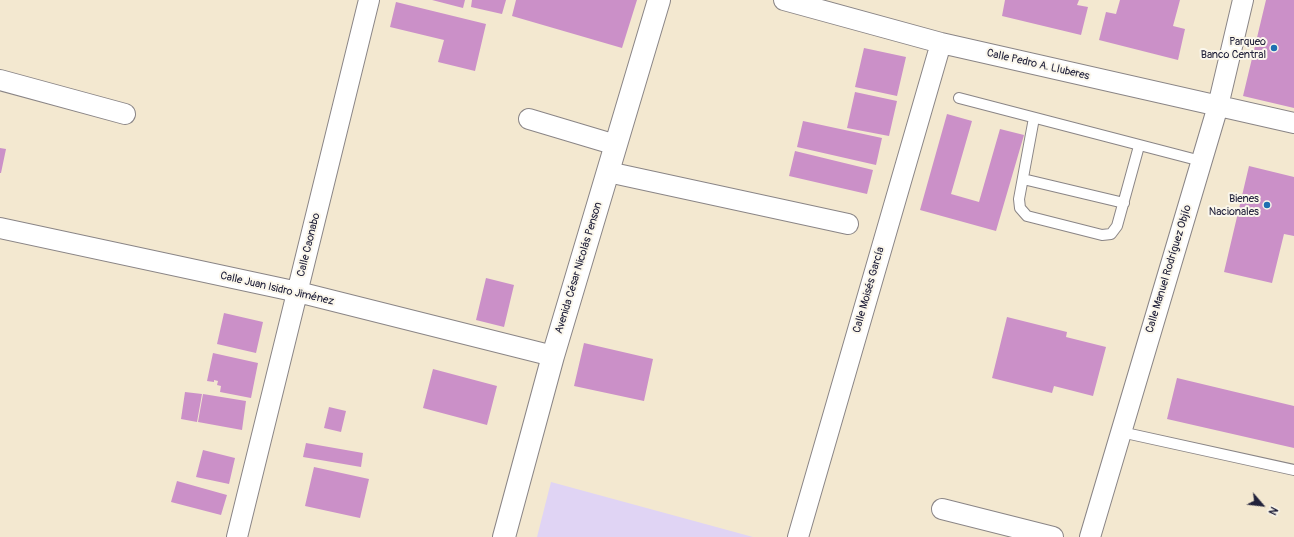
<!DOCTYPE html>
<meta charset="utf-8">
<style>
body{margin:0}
#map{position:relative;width:1294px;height:537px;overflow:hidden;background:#f3e8d0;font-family:Pangolin,sans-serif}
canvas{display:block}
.north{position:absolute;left:1242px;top:485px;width:40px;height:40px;-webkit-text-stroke:3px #fbf7ec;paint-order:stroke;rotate:118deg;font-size:11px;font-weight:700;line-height:16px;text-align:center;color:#22223b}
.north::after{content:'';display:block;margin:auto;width:14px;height:18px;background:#22223b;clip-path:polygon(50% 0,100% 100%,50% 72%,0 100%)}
</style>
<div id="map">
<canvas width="1294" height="537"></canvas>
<div class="north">N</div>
</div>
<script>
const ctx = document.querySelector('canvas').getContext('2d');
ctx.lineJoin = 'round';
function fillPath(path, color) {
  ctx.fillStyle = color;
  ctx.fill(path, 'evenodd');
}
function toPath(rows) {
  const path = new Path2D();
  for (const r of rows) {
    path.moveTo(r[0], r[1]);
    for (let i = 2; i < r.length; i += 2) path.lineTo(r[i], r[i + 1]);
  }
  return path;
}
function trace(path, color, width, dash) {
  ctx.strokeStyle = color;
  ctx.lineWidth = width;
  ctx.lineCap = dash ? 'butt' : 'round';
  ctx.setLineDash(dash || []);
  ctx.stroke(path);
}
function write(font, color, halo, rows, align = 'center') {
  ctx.font = font + ' Pangolin,sans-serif';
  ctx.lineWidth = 4;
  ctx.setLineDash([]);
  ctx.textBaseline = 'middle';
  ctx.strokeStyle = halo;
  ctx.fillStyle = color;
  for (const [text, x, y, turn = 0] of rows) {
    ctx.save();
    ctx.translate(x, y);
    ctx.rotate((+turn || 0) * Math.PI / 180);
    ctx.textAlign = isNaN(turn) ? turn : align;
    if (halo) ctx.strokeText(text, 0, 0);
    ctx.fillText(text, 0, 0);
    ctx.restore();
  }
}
const built = toPath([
 [551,482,753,537,537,537]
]);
const building = toPath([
 [432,0,465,0,463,8],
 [472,0,506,0,502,14,471,7],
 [516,0,637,0,622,48,512,16],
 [1005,0,1079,0,1077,5,1088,7,1081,35,1002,16],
 [1120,0,1180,0,1173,26,1185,29,1178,60,1099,40,1106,12,1116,14],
 [1266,0,1294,0,1294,108,1243,96],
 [396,2,486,24,475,71,438,62,444,40,390,27],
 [864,48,906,57,897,96,855,87],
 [855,92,897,101,889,136,847,128],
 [947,114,972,121,951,194,979,202,1000,129,1024,135,996,231,920,210],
 [803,121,882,138,876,165,797,147],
 [0,148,6,149,1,173,0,173],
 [795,151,873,170,867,194,789,176],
 [1249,166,1294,177,1294,236,1284,234,1272,283,1224,272],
 [486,278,514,285,504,327,476,320],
 [224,313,263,322,256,353,217,344],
 [1007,317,1067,332,1066,337,1106,347,1093,396,1054,386,1052,393,992,378],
 [584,343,653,359,644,401,574,386],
 [213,353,258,363,251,398,220,392,221,386,217,385,218,381,214,380,214,382,207,381],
 [433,369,497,386,487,425,423,408],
 [1177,378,1294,406,1294,448,1167,419],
 [185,392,202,394,197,422,181,419],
 [203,394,246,401,242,430,198,422],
 [329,407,346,411,341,432,324,428],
 [306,443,363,453,361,467,303,457],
 [203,450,235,458,229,484,196,477],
 [314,467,369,479,360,518,305,506],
 [177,481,227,495,221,515,171,502]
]);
const service = toPath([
 [959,98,1201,161],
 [1034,118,1019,199,1020,208,1027,216,1102,235,1111,234,1117,226,1139,146],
 [1023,179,1124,203],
 [1121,432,1294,470]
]);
const minor = toPath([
 [784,0,941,43,1294,123],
 [0,80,125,114],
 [529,119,616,145],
 [608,172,848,224],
 [0,228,298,292,553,356],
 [942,509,1053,537],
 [237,537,369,0],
 [798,537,941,43],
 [1090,537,1218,106,1243,0]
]);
const secondary = toPath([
 [504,537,553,356,659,0]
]);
const markers = [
 [1274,48,4,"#1f6fb2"],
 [1267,205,4,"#1f6fb2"]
];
const poiNames = [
 ["Parqueo",1266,42],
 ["Banco Central",1266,55],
 ["Bienes",1259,199],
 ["Nacionales",1259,212]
];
const streetNames = [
 ["Calle Pedro A. Lluberes",1038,65,13],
 ["Calle Caonabo",309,245,-76],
 ["Avenida César Nicolás Penson",579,268,-73],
 ["Calle Manuel Rodríguez Objío",1169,269,-73],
 ["Calle Juan Isidro Jiménez",277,289,13],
 ["Calle Moisés García",869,290,-74]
];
fillPath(built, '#e0d4f4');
fillPath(building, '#cb90c8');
trace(service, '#8a8586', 12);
trace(minor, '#8a8586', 22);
trace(secondary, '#8a8586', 24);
trace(service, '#fff', 10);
trace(minor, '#fff', 20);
trace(secondary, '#fff', 22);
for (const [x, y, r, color] of markers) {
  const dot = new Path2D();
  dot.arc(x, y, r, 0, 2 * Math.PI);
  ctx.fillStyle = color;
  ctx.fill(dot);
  trace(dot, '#fbf7ec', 1.5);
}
write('11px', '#22223b', '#fbf7ec', poiNames, 'right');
write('11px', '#22223b', '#fbf7ec', streetNames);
</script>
